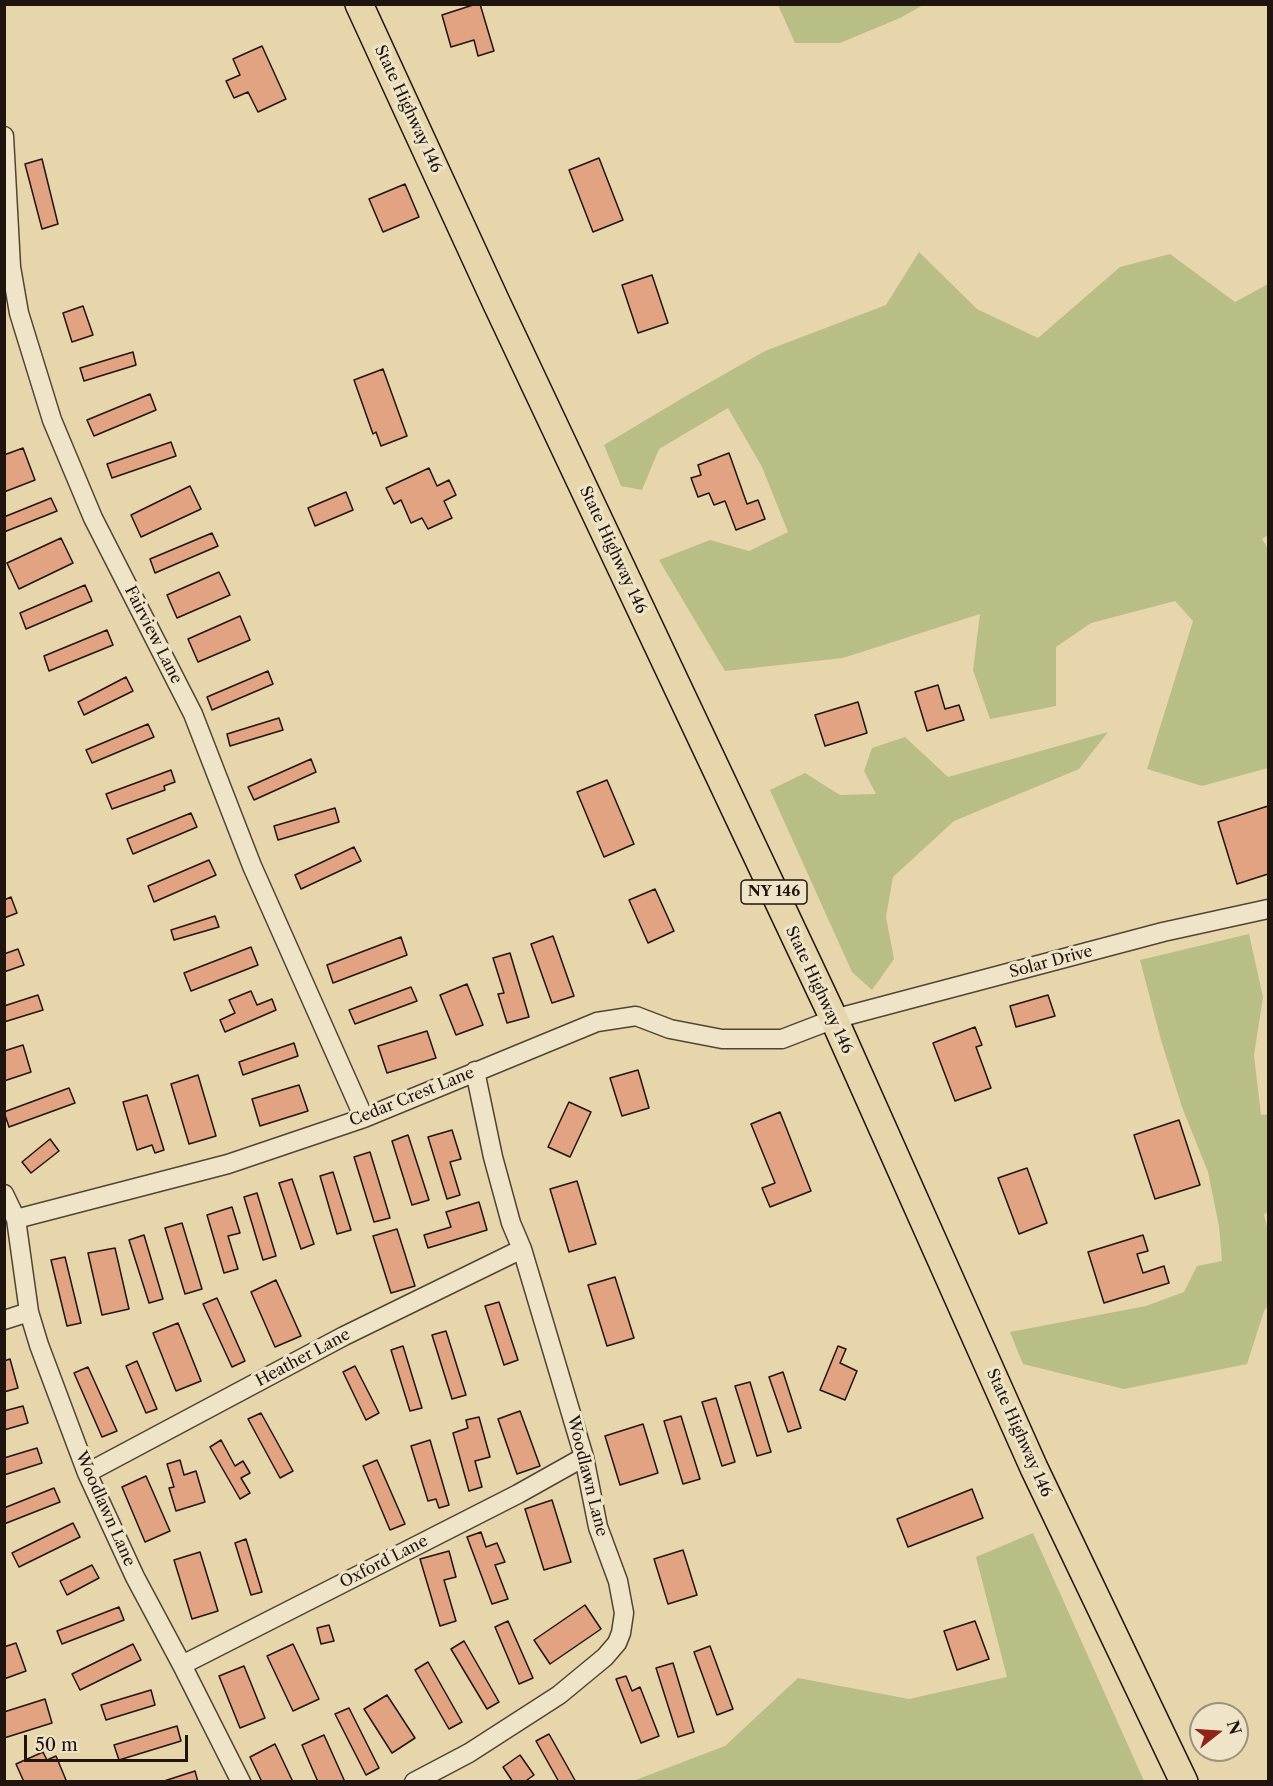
<!DOCTYPE html>
<style>
body{margin:0}
#map{position:relative;width:1273px;height:1786px;overflow:hidden;background:#e7d6ab;font-family:"Libre Caslon Text",serif}
canvas{display:block}
.frame{position:absolute;inset:0;border:6px solid #20140e;pointer-events:none}
.north{position:absolute;left:1189px;top:1702px;width:60px;height:60px;box-sizing:border-box;background:#efe4c8;border:2px solid #9c917e;border-radius:50%;rotate:73deg;font-size:16px;font-weight:700;line-height:24px;text-align:center;color:#20140e}
.north::after{content:'';display:block;margin:auto;width:21px;height:27px;background:#8f2418;clip-path:polygon(50% 0,100% 100%,50% 72%,0 100%)}
.scale{position:absolute;left:24px;top:1735px;width:164px;height:27px;box-sizing:border-box;border:3px solid #20140e;border-top:0;padding-left:8px;font-size:18px;line-height:21px;white-space:nowrap;color:#20140e;-webkit-text-stroke:4px #efe4c8;paint-order:stroke}
</style>
<div id="map">
<canvas width="1273" height="1786"></canvas>
<div class="frame"></div>
<div class="north">N</div>
<div class="scale">50 m</div>
</div>
<script>
const ctx = document.querySelector('canvas').getContext('2d');
ctx.lineJoin = 'round';
function fillPath(path, color) {
  ctx.fillStyle = color;
  ctx.fill(path, 'evenodd');
}
function toPath(rows) {
  const path = new Path2D();
  for (const r of rows) {
    path.moveTo(r[0], r[1]);
    for (let i = 2; i < r.length; i += 2) path.lineTo(r[i], r[i + 1]);
  }
  return path;
}
function trace(path, color, width, dash) {
  ctx.strokeStyle = color;
  ctx.lineWidth = width;
  ctx.lineCap = dash ? 'butt' : 'round';
  ctx.setLineDash(dash || []);
  ctx.stroke(path);
}
function write(font, color, halo, rows, align = 'center') {
  ctx.font = font + ' "Libre Caslon Text",serif';
  ctx.lineWidth = 6;
  ctx.setLineDash([]);
  ctx.textBaseline = 'middle';
  ctx.strokeStyle = halo;
  ctx.fillStyle = color;
  for (const [text, x, y, turn = 0] of rows) {
    ctx.save();
    ctx.translate(x, y);
    ctx.rotate((+turn || 0) * Math.PI / 180);
    ctx.textAlign = isNaN(turn) ? turn : align;
    if (halo) ctx.strokeText(text, 0, 0);
    ctx.fillText(text, 0, 0);
    ctx.restore();
  }
}
const green = toPath([
 [778,5,923,5,900,18,840,43,795,43],
 [919,252,977,309,1038,338,1120,267,1170,254,1235,302,1268,284,1268,535,1262,539,1268,549,1268,768,1202,786,1147,769,1193,621,1175,601,1091,623,1056,647,1056,706,990,719,973,670,980,614,843,658,725,671,659,560,710,540,749,551,788,532,762,467,728,408,659,449,642,490,621,486,604,445,686,396,765,351,886,305],
 [1108,732,1079,769,954,821,893,877,886,917,894,959,872,990,852,972,770,790,805,773,840,795,876,794,864,771,872,748,905,737,948,777],
 [1249,934,1263,997,1254,1055,1261,1115,1268,1114,1268,1211,1264,1215,1268,1230,1268,1305,1264,1311,1247,1364,1124,1389,1023,1364,1010,1332,1146,1306,1184,1292,1197,1266,1222,1261,1219,1226,1208,1172,1182,1107,1161,1040,1140,960],
 [1033,1533,1144,1781,633,1781,725,1746,798,1678,909,1699,1007,1677,976,1557]
]);
const building = toPath([
 [476,4,480,4,494,51,478,56,474,40,451,47,442,15,476,4],
 [262,46,286,99,258,112,248,92,234,98,226,81,240,75,233,59,262,46],
 [599,158,623,220,593,232,569,170,599,158],
 [42,159,58,224,42,229,25,164,42,159],
 [405,184,419,217,383,232,369,199,405,184],
 [652,275,668,323,638,333,622,285,652,275],
 [83,306,93,335,72,342,63,313,83,306],
 [133,352,136,365,84,381,80,368,133,352],
 [383,369,407,436,381,446,376,432,373,434,354,380,383,369],
 [150,394,156,410,94,436,87,420,150,394],
 [171,442,176,456,112,478,107,464,171,442],
 [23,448,35,480,4,492,4,455,23,448],
 [729,453,747,504,758,500,765,519,736,530,725,501,714,505,709,493,698,497,691,478,701,475,698,465,729,453],
 [429,468,437,486,449,480,456,495,444,501,452,518,428,529,422,518,411,523,401,500,394,504,386,488,429,468],
 [190,486,201,509,141,537,131,515,190,486],
 [346,492,353,510,315,526,308,508,346,492],
 [51,498,57,511,4,532,4,517,51,498],
 [212,533,218,546,155,573,150,559,212,533],
 [61,538,73,563,19,589,7,563,61,538],
 [219,572,230,595,177,618,167,595,219,572],
 [85,585,92,601,26,629,20,613,85,585],
 [240,616,250,640,198,662,188,639,240,616],
 [107,630,113,645,49,671,44,656,107,630],
 [268,671,273,684,212,710,207,697,268,671],
 [126,677,133,691,84,715,78,702,126,677],
 [938,685,945,709,959,705,964,720,927,731,915,692,938,685],
 [858,702,867,733,825,746,815,715,858,702],
 [279,718,283,730,230,746,227,734,279,718],
 [148,724,154,737,92,763,86,750,148,724],
 [311,759,316,772,254,800,248,787,311,759],
 [171,770,175,782,164,786,165,790,112,809,106,794,171,770],
 [607,780,634,844,604,857,577,792,607,780],
 [1268,806,1268,874,1237,884,1218,822,1268,806],
 [335,808,339,822,278,840,274,826,335,808],
 [191,813,197,827,133,854,127,839,191,813],
 [354,847,361,861,301,889,295,875,354,847],
 [209,860,216,875,154,902,148,886,209,860],
 [655,889,674,931,648,943,629,900,655,889],
 [11,897,17,913,4,918,4,900,11,897],
 [215,916,219,927,174,940,171,930,215,916],
 [553,936,574,996,552,1003,531,944,553,936],
 [401,937,407,955,333,983,327,965,401,937],
 [251,947,258,965,191,991,184,973,251,947],
 [18,949,24,965,4,972,4,954,18,949],
 [510,953,529,1017,507,1023,498,994,504,993,493,958,510,953],
 [467,984,483,1025,456,1035,440,995,467,984],
 [411,987,417,1001,355,1024,349,1010,411,987],
 [251,991,257,1005,272,999,276,1010,225,1032,220,1020,235,1013,229,1000,251,991],
 [38,995,43,1010,4,1022,4,1006,38,995],
 [1048,995,1055,1016,1016,1027,1010,1006,1048,995],
 [975,1027,982,1045,976,1047,991,1088,955,1101,933,1043,975,1027],
 [427,1031,436,1058,387,1073,378,1046,427,1031],
 [294,1043,298,1056,243,1075,239,1062,294,1043],
 [23,1045,31,1072,4,1081,4,1051,23,1045],
 [638,1070,649,1108,622,1116,610,1078,638,1070],
 [198,1075,216,1136,189,1144,171,1084,198,1075],
 [299,1085,308,1111,260,1126,252,1099,299,1085],
 [69,1088,75,1103,9,1127,4,1112,69,1088],
 [147,1095,164,1150,155,1153,152,1145,137,1150,123,1102,147,1095],
 [569,1102,591,1112,570,1157,548,1147,569,1102],
 [780,1112,811,1191,770,1207,762,1188,775,1183,751,1124,780,1112],
 [1179,1120,1200,1185,1155,1199,1134,1135,1179,1120],
 [452,1130,461,1159,450,1162,460,1195,447,1199,428,1137,452,1130],
 [408,1135,429,1200,412,1205,392,1141,408,1135],
 [50,1139,59,1151,31,1173,22,1162,50,1139],
 [370,1152,390,1218,374,1222,354,1157,370,1152],
 [1027,1168,1047,1223,1019,1234,998,1178,1027,1168],
 [333,1172,351,1230,337,1234,320,1176,333,1172],
 [292,1179,314,1244,301,1249,279,1183,292,1179],
 [577,1181,596,1244,569,1252,550,1189,577,1181],
 [257,1193,276,1256,263,1260,244,1197,257,1193],
 [479,1202,487,1230,428,1248,424,1235,451,1227,446,1212,479,1202],
 [232,1207,240,1233,228,1236,238,1269,224,1273,207,1215,232,1207],
 [182,1223,202,1289,185,1294,165,1228,182,1223],
 [397,1229,415,1286,391,1293,373,1236,397,1229],
 [144,1235,163,1299,149,1303,129,1240,144,1235],
 [1143,1235,1148,1251,1137,1254,1143,1273,1164,1266,1169,1283,1104,1303,1088,1252,1143,1235],
 [115,1248,129,1309,102,1315,88,1253,115,1248],
 [65,1257,81,1323,67,1326,51,1260,65,1257],
 [615,1277,634,1338,607,1346,588,1285,615,1277],
 [276,1280,301,1336,275,1347,251,1292,276,1280],
 [217,1298,245,1361,232,1367,203,1304,217,1298],
 [499,1302,518,1360,504,1365,485,1306,499,1302],
 [178,1323,201,1381,176,1391,153,1333,178,1323],
 [446,1331,466,1395,452,1399,432,1335,446,1331],
 [403,1346,422,1408,410,1411,391,1350,403,1346],
 [838,1346,846,1349,840,1363,857,1371,845,1400,820,1390,838,1346],
 [10,1359,18,1388,4,1392,4,1361,10,1359],
 [137,1361,157,1409,146,1413,126,1366,137,1361],
 [355,1366,379,1413,366,1420,343,1372,355,1366],
 [88,1367,117,1431,102,1437,74,1373,88,1367],
 [783,1372,801,1428,788,1432,769,1377,783,1372],
 [750,1382,771,1452,757,1456,735,1386,750,1382],
 [716,1398,735,1462,722,1466,702,1402,716,1398],
 [23,1406,28,1423,4,1430,4,1411,23,1406],
 [520,1411,540,1466,517,1474,498,1419,520,1411],
 [261,1413,293,1471,280,1478,248,1419,261,1413],
 [681,1416,700,1479,683,1484,664,1421,681,1416],
 [479,1417,490,1457,475,1461,482,1487,469,1491,453,1433,468,1428,466,1420,479,1417],
 [643,1424,658,1473,620,1485,605,1436,643,1424],
 [221,1440,235,1466,243,1461,250,1473,241,1478,250,1493,240,1499,210,1447,221,1440],
 [430,1440,449,1505,439,1508,436,1499,428,1501,411,1446,430,1440],
 [37,1448,42,1463,4,1475,4,1458,37,1448],
 [180,1460,184,1475,196,1471,205,1502,176,1511,169,1488,174,1487,167,1464,180,1460],
 [377,1460,405,1524,390,1530,363,1466,377,1460],
 [146,1476,170,1531,145,1542,122,1487,146,1476],
 [54,1488,60,1502,4,1524,4,1508,54,1488],
 [972,1489,983,1518,908,1547,897,1519,972,1489],
 [552,1500,571,1562,544,1570,525,1509,552,1500],
 [73,1523,80,1537,19,1567,12,1553,73,1523],
 [481,1532,486,1547,497,1543,505,1562,495,1565,508,1599,492,1604,467,1537,481,1532],
 [246,1539,262,1592,251,1595,235,1543,246,1539],
 [683,1550,697,1595,668,1604,654,1559,683,1550],
 [449,1551,456,1577,444,1580,456,1621,440,1626,420,1559,449,1551],
 [200,1552,218,1611,192,1619,174,1560,200,1552],
 [92,1565,99,1578,67,1595,60,1581,92,1565],
 [585,1605,601,1629,550,1664,534,1640,585,1605],
 [119,1607,124,1620,62,1644,57,1631,119,1607],
 [508,1621,533,1678,519,1684,495,1627,508,1621],
 [975,1621,989,1659,957,1670,944,1631,975,1621],
 [329,1625,334,1641,321,1644,317,1628,329,1625],
 [464,1641,499,1702,487,1709,451,1649,464,1641],
 [16,1643,26,1671,4,1679,4,1647,16,1643],
 [133,1644,141,1660,80,1690,72,1674,133,1644],
 [293,1644,319,1699,293,1711,267,1656,293,1644],
 [710,1646,733,1709,717,1715,694,1652,710,1646],
 [428,1662,462,1722,449,1729,415,1670,428,1662],
 [673,1663,694,1732,678,1737,656,1668,673,1663],
 [244,1666,265,1718,240,1728,219,1676,244,1666],
 [626,1676,632,1691,640,1687,659,1736,641,1743,616,1679,626,1676],
 [151,1690,155,1705,106,1720,101,1705,151,1690],
 [387,1695,415,1738,392,1753,364,1709,387,1695],
 [45,1699,52,1723,4,1738,4,1712,45,1699],
 [349,1708,379,1768,366,1775,335,1714,349,1708],
 [177,1726,181,1741,119,1760,114,1745,177,1726],
 [549,1734,576,1782,559,1782,536,1741,549,1734],
 [324,1735,345,1782,318,1782,302,1745,324,1735],
 [275,1744,293,1782,262,1782,250,1757,275,1744],
 [43,1752,47,1760,56,1756,66,1780,62,1782,24,1782,16,1764,43,1752],
 [520,1755,534,1775,527,1780,529,1782,513,1782,503,1767,520,1755],
 [195,1771,198,1782,161,1782,195,1771]
]);
const minor = toPath([
 [4,136,11,267,19,313,52,420,93,518,193,714,252,866,364,1118],
 [4,1194,16,1219,228,1164,364,1118,597,1022,636,1016,670,1029,722,1039,782,1039,834,1019,1163,932,1268,909],
 [16,1219,29,1312,39,1345,87,1473,135,1577,182,1665,241,1782],
 [4,1320,29,1312],
 [87,1473,344,1336,522,1249],
 [182,1665,518,1494,584,1457],
 [414,1782,469,1753,559,1695,605,1657,617,1643,621,1633,624,1613,618,1581,598,1527,584,1457,522,1249,511,1223,493,1157,475,1071]
]);
const primary = toPath([
 [359,4,496,302,834,1019,1034,1468,1184,1782]
]);
const shields = [
 [774,892,66]
];
const shieldNames = [
 ["NY 146",774,892]
];
const streetNames = [
 ["State Highway 146",408,109,65],
 ["State Highway 146",613,550,65],
 ["Fairview Lane",153,635,63],
 ["Solar Drive",1051,962,-15],
 ["State Highway 146",819,990,65],
 ["Cedar Crest Lane",412,1097,-22],
 ["Heather Lane",303,1358,-28],
 ["State Highway 146",1019,1433,66],
 ["Woodlawn Lane",587,1476,76],
 ["Woodlawn Lane",105,1509,66],
 ["Oxford Lane",384,1562,-27]
];
fillPath(green, '#b9bd86');
fillPath(building, '#e2a382');
trace(building, '#20140e', 1.5);
trace(minor, '#524435', 21);
trace(primary, '#20140e', 30);
trace(minor, '#efe4c8', 18);
trace(primary, '#e7d6ab', 27);
for (const [x, y, w] of shields) {
  const box = new Path2D();
  box.roundRect(x - w / 2, y - 12, w, 24, 4.5);
  ctx.fillStyle = '#efe4c8';
  ctx.fill(box);
  trace(box, '#20140e', 1.5);
}
write('bold 15px', '#20140e', null, shieldNames);
write('16px', '#20140e', '#efe4c8', streetNames);
</script>
